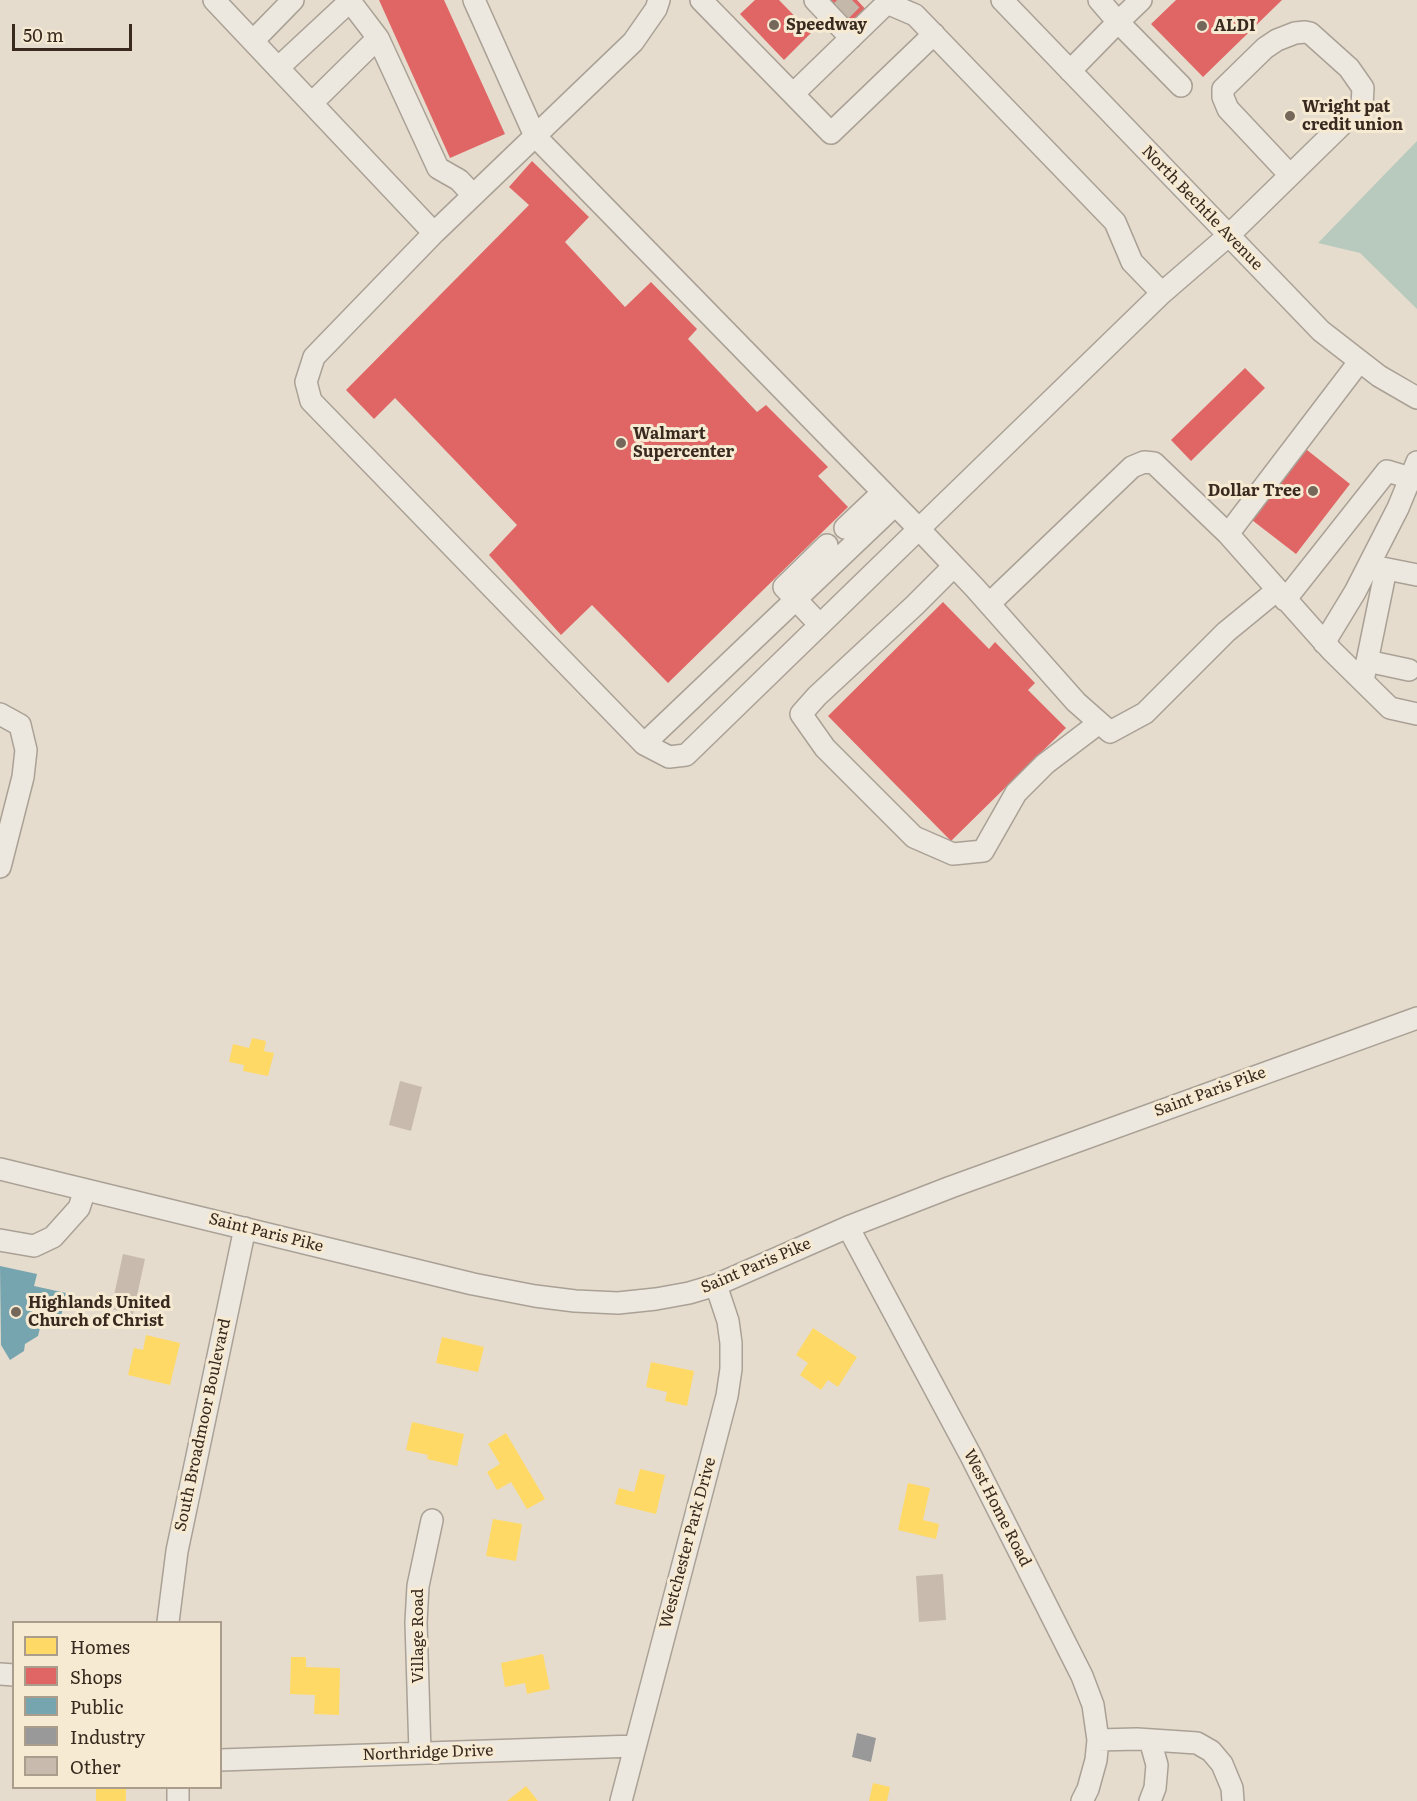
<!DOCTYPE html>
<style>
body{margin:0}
#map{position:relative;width:1417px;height:1801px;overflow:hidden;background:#e5dccd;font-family:Literata,serif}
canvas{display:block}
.legend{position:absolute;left:12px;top:1621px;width:210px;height:168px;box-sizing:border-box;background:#f6ead3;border:2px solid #aa9d8b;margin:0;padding:8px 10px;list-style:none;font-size:18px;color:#39291e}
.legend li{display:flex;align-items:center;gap:12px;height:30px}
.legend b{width:30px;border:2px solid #aa9d8b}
.scale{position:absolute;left:12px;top:24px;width:120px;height:27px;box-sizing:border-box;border:3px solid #39291e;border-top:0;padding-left:8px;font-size:18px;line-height:21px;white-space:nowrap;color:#39291e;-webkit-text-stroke:4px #f6ead3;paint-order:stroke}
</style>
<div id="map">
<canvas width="1417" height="1801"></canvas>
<ul class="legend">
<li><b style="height:16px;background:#ffd966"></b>Homes</li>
<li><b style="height:16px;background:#e06666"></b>Shops</li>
<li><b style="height:16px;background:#76a5af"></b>Public</li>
<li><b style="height:16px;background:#999"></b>Industry</li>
<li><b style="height:16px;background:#c9baae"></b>Other</li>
</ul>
<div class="scale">50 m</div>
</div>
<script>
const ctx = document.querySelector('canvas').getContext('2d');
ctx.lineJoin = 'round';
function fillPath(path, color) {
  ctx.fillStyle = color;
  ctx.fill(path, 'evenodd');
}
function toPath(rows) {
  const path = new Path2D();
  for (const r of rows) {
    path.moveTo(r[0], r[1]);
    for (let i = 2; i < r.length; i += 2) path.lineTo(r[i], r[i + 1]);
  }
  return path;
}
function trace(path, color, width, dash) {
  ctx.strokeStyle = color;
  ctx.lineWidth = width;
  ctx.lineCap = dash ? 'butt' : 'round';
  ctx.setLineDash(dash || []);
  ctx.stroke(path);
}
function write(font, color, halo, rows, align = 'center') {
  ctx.font = font + ' Literata,serif';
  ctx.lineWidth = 6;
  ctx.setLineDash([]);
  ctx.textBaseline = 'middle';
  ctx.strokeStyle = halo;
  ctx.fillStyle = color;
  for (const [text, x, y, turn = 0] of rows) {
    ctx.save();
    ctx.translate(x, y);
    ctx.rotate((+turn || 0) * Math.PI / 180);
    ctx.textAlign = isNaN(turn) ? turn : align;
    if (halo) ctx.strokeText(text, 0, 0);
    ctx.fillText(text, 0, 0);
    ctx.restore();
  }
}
const water = toPath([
 [1417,141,1417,309,1360,253,1318,243]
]);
const homes = toPath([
 [252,1038,266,1041,264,1051,274,1053,268,1076,243,1071,244,1065,229,1062,233,1044,249,1048],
 [813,1328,857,1357,838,1387,828,1380,821,1390,800,1375,808,1363,796,1355],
 [146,1335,180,1343,170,1385,128,1375,134,1348,143,1350],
 [442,1337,484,1347,478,1372,436,1363],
 [651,1362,694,1371,687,1406,665,1401,667,1392,646,1387],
 [412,1422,464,1434,457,1466,427,1459,428,1455,406,1450],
 [506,1433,545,1499,527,1509,511,1482,497,1490,487,1472,500,1464,488,1444],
 [640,1469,665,1475,656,1514,615,1504,619,1488,634,1492],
 [908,1483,930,1488,923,1520,939,1524,936,1539,898,1530],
 [493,1519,522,1524,516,1561,486,1556],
 [543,1654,550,1689,527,1694,525,1683,505,1687,501,1663],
 [291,1657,306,1657,306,1667,340,1668,339,1715,314,1714,315,1695,290,1694],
 [873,1783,890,1787,887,1801,869,1801],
 [526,1786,538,1801,507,1801],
 [96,1788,126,1788,126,1801,96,1801]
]);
const shops = toPath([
 [379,0,444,0,505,134,450,158],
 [755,0,779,0,811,33,784,60,740,14],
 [828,0,857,0,869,13,854,27],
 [1176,0,1282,0,1203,77,1151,24],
 [532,161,589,217,565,242,625,307,651,282,697,329,688,339,757,412,766,405,828,467,818,476,848,507,668,683,592,605,561,635,489,555,517,525,395,398,374,419,346,390,529,205,509,187],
 [1245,368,1265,388,1191,461,1171,440],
 [1302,446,1350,484,1296,554,1248,517],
 [943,602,989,649,995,642,1035,683,1028,690,1066,728,951,841,828,716]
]);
const public = toPath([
 [0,1266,37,1274,34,1286,66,1293,61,1317,33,1310,31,1315,40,1328,38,1336,25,1344,24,1351,10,1360,1,1345]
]);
const industry = toPath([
 [857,1733,876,1738,871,1762,852,1757]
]);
const building = toPath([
 [400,1081,422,1087,411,1131,389,1125],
 [123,1254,145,1259,133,1314,111,1309],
 [943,1574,946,1620,919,1622,916,1576]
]);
const minorTunnel = toPath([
 [840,12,852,0]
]);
const minor = toPath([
 [214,0,434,233],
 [474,0,535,136,919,529,975,588,1076,702,1110,732,1145,713,1226,632,1276,591],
 [659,0,656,9,633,42,434,233,314,357,306,382,311,401,644,744,669,757,686,755,1162,293,1228,236,1362,105,1363,88,1349,68,1310,33,1305,32,1295,33,1277,40,1265,48,1223,89,1223,97,1228,109,1290,175],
 [701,0,831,133,934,34],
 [815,0,851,38],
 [1002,0,1321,331,1379,376,1417,398],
 [1141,0,1118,22,1181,86],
 [378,38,438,168,459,180,473,195],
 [253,41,293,0],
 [278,68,350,1],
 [1070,71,1118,22,1099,0],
 [793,94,887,3,915,15,1115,222,1132,262,1162,293],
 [312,103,378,38,349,0],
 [1359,362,1228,534,1332,651,1390,708,1417,714],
 [845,528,883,492],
 [954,566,915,605,817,696,801,714,825,748,914,837,953,854,983,851,1016,793,1045,764,1099,723],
 [1372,566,1417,575],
 [1285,600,1387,471,1417,480],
 [989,604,1132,467,1144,462,1154,463,1228,534],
 [820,625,784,587,827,545],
 [1324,643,1355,592,1398,508,1417,462],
 [1367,661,1409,670],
 [1363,681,1386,569],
 [0,714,20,725,26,750,23,777,0,867],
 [644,744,895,505],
 [0,1169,473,1284,535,1296,575,1301,618,1303,656,1299,689,1293,716,1285,848,1227,951,1187,1417,1018],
 [848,1227,971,1456,1082,1676,1093,1705,1098,1740,1096,1760,1088,1789,1082,1801],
 [0,1240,34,1246,53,1237,79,1208,85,1190],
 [168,1622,177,1551,245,1228],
 [0,1674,14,1675],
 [1098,1740,1137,1739,1197,1743,1211,1751,1222,1764,1232,1788,1233,1801],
 [1150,1740,1157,1765,1155,1788,1150,1801],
 [420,1753,416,1622,418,1586,432,1520],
 [220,1760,635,1746],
 [178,1788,178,1801],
 [621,1801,727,1396,731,1369,731,1343,728,1321,716,1285]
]);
const markers = [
 [774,25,6,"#75685b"],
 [1202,26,6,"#75685b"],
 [1290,116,6,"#75685b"],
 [621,443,6,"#75685b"],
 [1313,491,6,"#75685b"],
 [16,1312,6,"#75685b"]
];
const poiNames = [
 ["Speedway",786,25],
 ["ALDI",1214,26],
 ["Wright pat",1302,107],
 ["credit union",1302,125],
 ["Walmart",633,434],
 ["Supercenter",633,452],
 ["Dollar Tree",1301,491,"right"],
 ["Highlands United",28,1303],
 ["Church of Christ",28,1321]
];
const streetNames = [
 ["North Bechtle Avenue",1202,208,46],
 ["Saint Paris Pike",1210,1092,-20],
 ["Saint Paris Pike",266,1233,14],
 ["Saint Paris Pike",756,1266,-23],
 ["South Broadmoor Boulevard",203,1425,-78],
 ["West Home Road",997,1508,63],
 ["Westchester Park Drive",688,1543,-75],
 ["Village Road",418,1636,-90],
 ["Northridge Drive",428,1753,-2]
];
fillPath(water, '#b8cabe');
fillPath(homes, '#ffd966');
fillPath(shops, '#e06666');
fillPath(public, '#76a5af');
fillPath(industry, '#999');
fillPath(building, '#c9baae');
trace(minorTunnel, '#c3b8aa', 21, [21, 10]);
trace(minor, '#aaa196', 24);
trace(minor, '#ede8df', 21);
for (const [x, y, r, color] of markers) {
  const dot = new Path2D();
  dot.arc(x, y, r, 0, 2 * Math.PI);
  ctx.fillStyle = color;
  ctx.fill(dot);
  trace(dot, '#f6ead3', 2);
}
write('bold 16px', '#39291e', '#f6ead3', poiNames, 'left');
write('16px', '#39291e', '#f6ead3', streetNames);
</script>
